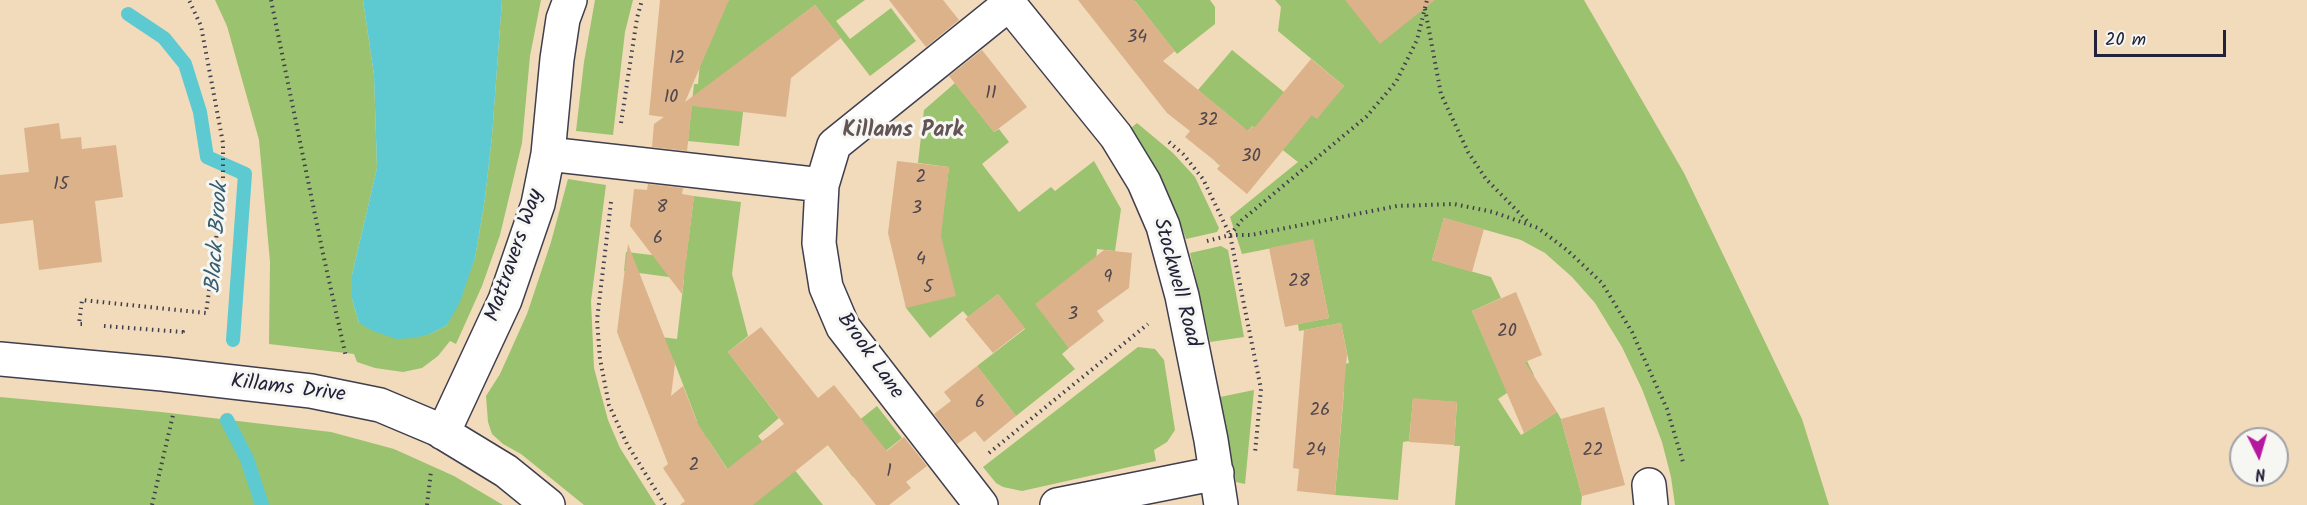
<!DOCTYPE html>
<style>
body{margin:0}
#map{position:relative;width:2307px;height:505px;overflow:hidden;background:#f1dbbb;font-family:Kalam,sans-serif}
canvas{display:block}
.north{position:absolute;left:2229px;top:427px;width:60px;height:60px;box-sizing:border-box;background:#f6f6f2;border:2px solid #a1a1a9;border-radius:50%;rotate:175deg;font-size:16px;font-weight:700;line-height:24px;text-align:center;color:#22223b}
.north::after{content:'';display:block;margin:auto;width:21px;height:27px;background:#b5179e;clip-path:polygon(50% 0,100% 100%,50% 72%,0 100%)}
.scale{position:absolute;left:2094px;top:30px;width:132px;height:27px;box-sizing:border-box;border:3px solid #22223b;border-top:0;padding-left:8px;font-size:18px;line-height:21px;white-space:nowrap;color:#22223b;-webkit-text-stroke:4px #f6f6f2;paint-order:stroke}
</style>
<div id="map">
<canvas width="2307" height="505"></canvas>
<div class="north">N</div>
<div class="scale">20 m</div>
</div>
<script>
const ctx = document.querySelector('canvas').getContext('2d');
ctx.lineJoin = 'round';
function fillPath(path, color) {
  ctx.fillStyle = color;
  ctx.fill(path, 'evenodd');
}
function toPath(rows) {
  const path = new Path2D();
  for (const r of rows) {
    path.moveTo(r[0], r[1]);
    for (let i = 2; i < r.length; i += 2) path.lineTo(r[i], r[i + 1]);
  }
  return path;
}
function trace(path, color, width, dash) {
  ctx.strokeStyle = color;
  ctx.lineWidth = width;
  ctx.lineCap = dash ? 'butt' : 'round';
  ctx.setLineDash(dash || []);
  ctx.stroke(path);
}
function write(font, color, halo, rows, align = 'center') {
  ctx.font = font + ' Kalam,sans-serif';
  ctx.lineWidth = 6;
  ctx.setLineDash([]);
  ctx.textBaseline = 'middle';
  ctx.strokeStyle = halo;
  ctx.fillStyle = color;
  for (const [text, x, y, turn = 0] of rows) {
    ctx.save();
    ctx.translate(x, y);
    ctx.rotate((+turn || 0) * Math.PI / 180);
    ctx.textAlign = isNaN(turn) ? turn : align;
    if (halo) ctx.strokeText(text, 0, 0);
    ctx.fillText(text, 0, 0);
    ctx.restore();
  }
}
const green = toPath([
 [215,0,363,0,374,75,377,168,352,275,352,299,359,323,430,334,447,325,475,258,485,198,492,136,502,0,541,0,530,56,522,143,500,235,482,286,456,344,450,341,438,356,422,368,403,372,375,368,357,362,354,354,269,344,270,262,259,140,227,26],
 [595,0,633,0,625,32,613,135,576,131,584,62],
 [729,0,865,0,836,21,850,39,891,8,916,41,870,76,815,5,750,54,739,146,688,141,694,84,698,84,702,40],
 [1126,0,1210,0,1215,7,1215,24,1177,54,1135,1,1100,28],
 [1275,0,1584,0,1684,173,1802,419,1829,505,1675,505,1671,477,1662,442,1642,389,1622,347,1595,303,1572,277,1545,253,1521,240,1444,218,1432,260,1491,277,1501,298,1472,311,1499,373,1527,361,1534,375,1498,399,1521,435,1557,412,1561,419,1582,496,1581,505,1455,505,1460,446,1454,446,1457,402,1413,399,1409,441,1403,442,1398,500,1335,495,1344,392,1307,371,1349,363,1341,323,1299,331,1298,324,1329,318,1313,240,1242,254,1230,217,1298,162,1252,126,1219,165,1215,161,1243,127,1198,90,1232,50,1316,118,1344,86,1278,31,1281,7],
 [955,83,994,132,999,129,1009,142,982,164,1019,212,1051,187,1055,191,1094,161,1121,209,1115,251,1097,249,1095,273,1036,304,1069,348,1062,354,1075,369,1016,416,977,366,1025,329,998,294,968,317,963,311,930,338,906,308,898,251,941,230,949,167,918,163,924,110],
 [1137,123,1173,153,1195,177,1219,228,1217,232,1186,239,1170,197,1155,167,1131,128],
 [568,179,606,185,591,301,594,368,608,420,620,448,656,505,584,505,521,454,503,444,492,434,488,422,486,396,500,374,527,314,551,242],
 [694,196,741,202,732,274,748,336,728,352,779,418,758,436,762,441,768,437,823,505,751,505,707,438,672,462,662,436,697,421,674,361,620,332,677,339,684,279,624,271,626,252,686,259],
 [1221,246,1228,250,1244,337,1210,342,1190,253],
 [1138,347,1155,349,1164,360,1175,430,1167,442,1154,450,1156,461,1022,491,1003,487,996,483,983,467],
 [1254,390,1245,484,1236,482,1220,397],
 [0,397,161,412,331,432,394,449,454,476,503,505,0,505],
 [877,406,902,438,853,477,828,445]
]);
const water = toPath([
 [363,0,502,0,492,136,485,198,475,258,460,302,447,325,430,334,414,338,396,339,373,331,359,323,352,299,352,275,377,168,374,75]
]);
const stream = toPath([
 [128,14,164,38,185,64,200,112,207,157,245,174,233,340],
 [227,420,247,459,262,505]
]);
const building = toPath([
 [660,0,729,0,685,102,815,5,841,38,791,78,786,117,692,106,687,151,652,147,654,124,664,117,649,115],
 [889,0,943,0,959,20,926,47],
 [1078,0,1134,0,1175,51,1163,61,1248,131,1252,126,1254,128,1311,59,1344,86,1317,119,1312,115,1247,194,1217,169,1220,165,1185,137,1190,131,1167,113],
 [1345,0,1435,0,1380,44],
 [982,50,1027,107,994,132,949,76],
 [59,123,61,139,81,137,82,149,116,145,123,197,95,201,102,262,39,270,33,220,0,224,0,175,29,172,24,128],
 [897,161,949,167,941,236,956,296,906,308,888,233],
 [648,184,683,188,682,194,694,196,682,294,630,226,634,189,647,190],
 [1444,218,1484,229,1472,272,1432,260],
 [1313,239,1329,318,1285,327,1269,248],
 [628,244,675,364,671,396,683,386,698,424,727,469,784,424,728,352,761,327,818,398,834,385,887,451,904,437,927,466,906,482,911,488,889,505,876,505,828,445,753,505,680,505,685,501,663,468,668,464,617,332],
 [1104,250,1132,253,1129,288,1097,311,1104,321,1069,348,1035,304],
 [1516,292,1542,355,1525,362,1557,412,1524,433,1472,311],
 [998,294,1025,328,993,353,965,319],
 [1341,323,1347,354,1335,495,1297,491,1299,469,1293,468,1304,330],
 [977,366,1016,416,984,442,975,431,957,444,934,414,951,401,944,392],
 [1413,398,1457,402,1454,445,1409,442],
 [1604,407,1625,485,1582,496,1561,419]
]);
const path = toPath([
 [271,0,322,249,346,357],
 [1425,9,1441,94,1468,152,1486,179,1529,223],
 [621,123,637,18,642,0],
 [1169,142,1183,154,1203,179,1230,235,1261,389,1255,453],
 [611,202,597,320,600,359,609,405,627,444,665,505],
 [1230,235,1251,235,1397,206,1454,204,1493,212,1538,228,1567,250,1602,283,1632,332,1667,409,1683,462],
 [1207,241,1230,235,1242,220,1366,117,1396,82,1417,40,1427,0],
 [82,324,79,324,82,300,206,313,223,188,223,143,201,26,189,0],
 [104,326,183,332,182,336],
 [989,453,1148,324],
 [152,505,173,415],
 [427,505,431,471]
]);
const street = toPath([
 [1006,0,1116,136,1144,182,1163,226,1182,296,1211,440,1221,505],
 [548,154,822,185],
 [0,359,163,374,311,391,380,405,437,429,506,471,548,505],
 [443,433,505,300,538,204,548,154,557,59,563,19,570,0],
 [1649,485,1651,505],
 [981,505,843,327,826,287,819,243,822,185,834,145,1009,4],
 [1057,505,1217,473]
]);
const numberNames = [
 ["34",1137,39],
 ["12",677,60],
 ["11",991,95],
 ["10",671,99],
 ["32",1208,122],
 ["30",1251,158],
 ["2",921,179],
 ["15",61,186],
 ["8",662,209],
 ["3",917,210],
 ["6",658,240],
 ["4",921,261],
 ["9",1108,279],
 ["28",1299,283],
 ["5",928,289],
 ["3",1073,316],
 ["20",1507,333],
 ["6",980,404],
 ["26",1320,412],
 ["24",1316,452],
 ["22",1593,452],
 ["2",694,467],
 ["1",889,473]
];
const streetNames = [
 ["Mattravers Way",516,256,-71],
 ["Stockwell Road",1175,283,75],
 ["Brook Lane",869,357,55],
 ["Killams Drive",288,390,7]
];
const neighbourhoodNames = [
 ["Killams Park",903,132]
];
const waterNames = [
 ["Black Brook",219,238,-86]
];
fillPath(green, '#9bc26e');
fillPath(water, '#5dcad2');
trace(stream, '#5dcad2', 14);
fillPath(building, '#dbb289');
trace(street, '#413e4e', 36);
trace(path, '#413e4e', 4, [1.5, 4.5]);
trace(street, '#fff', 33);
write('18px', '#50464e', null, numberNames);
write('21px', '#22223b', '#f6f6f2', streetNames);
write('bold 22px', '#635456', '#f6f6f2', neighbourhoodNames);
write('italic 22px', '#375d70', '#f6f6f2', waterNames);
</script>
